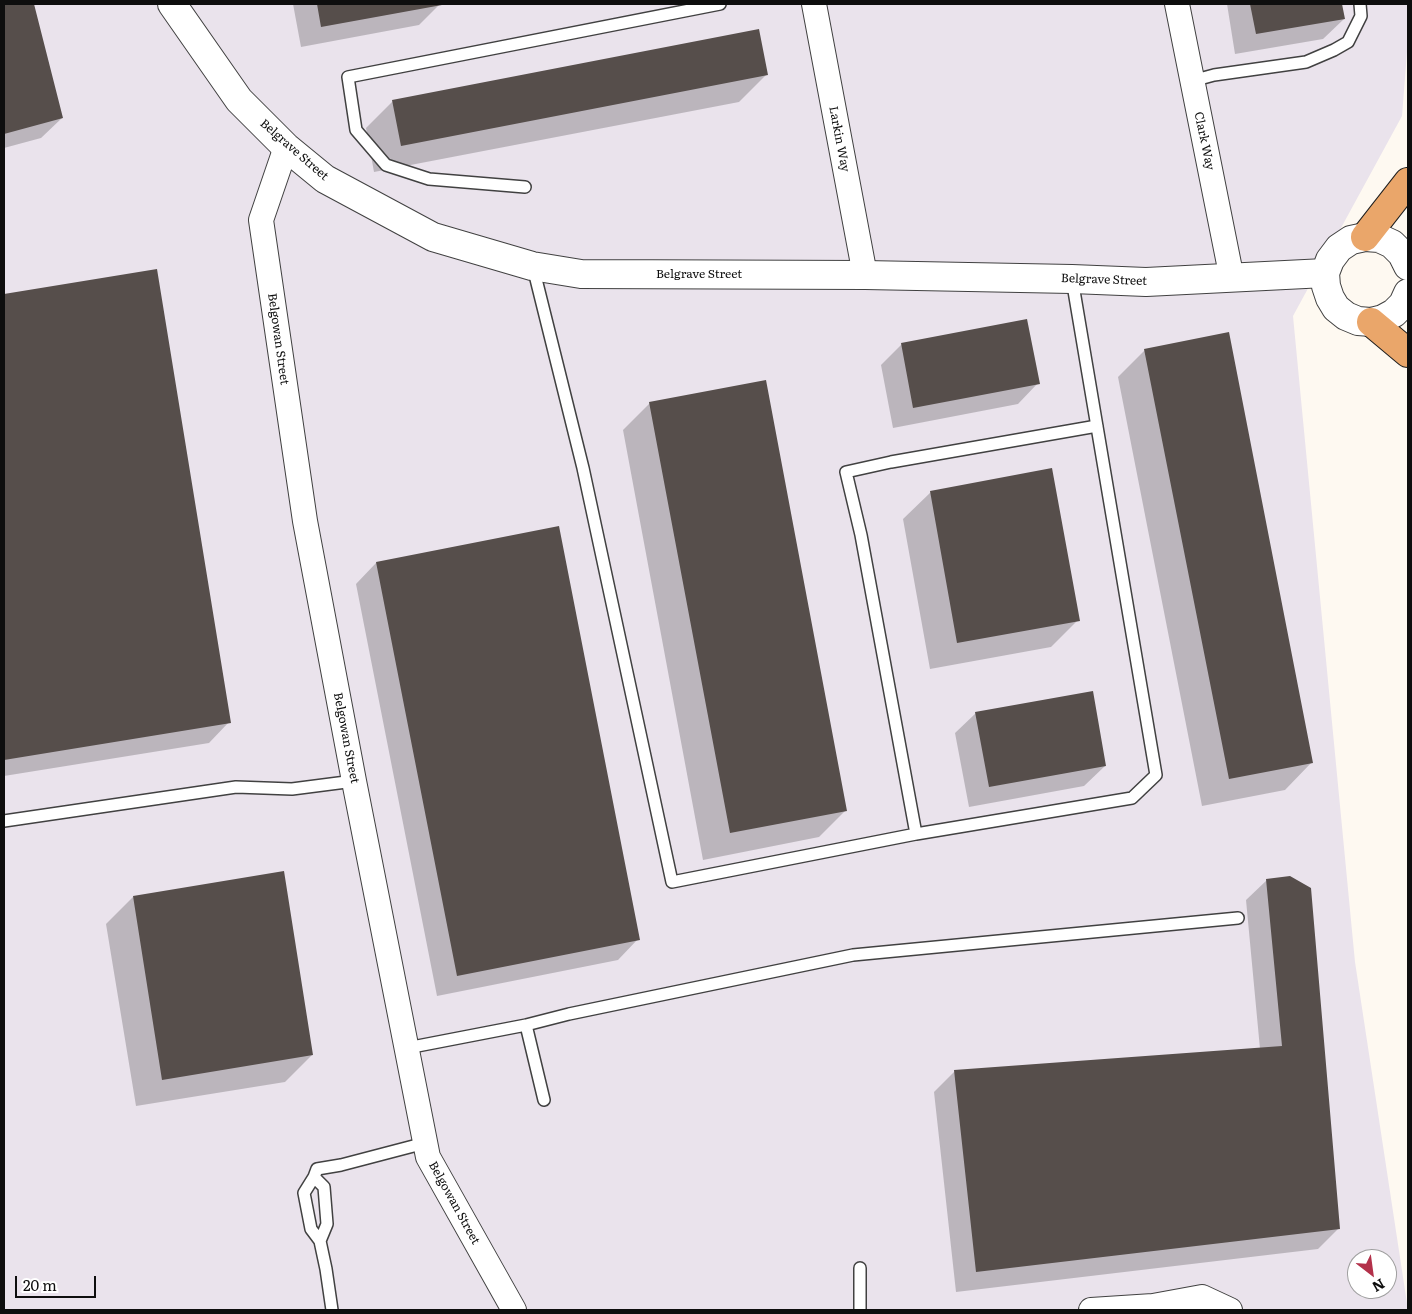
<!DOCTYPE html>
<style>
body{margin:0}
#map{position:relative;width:1412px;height:1314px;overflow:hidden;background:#fef9f1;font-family:Literata,serif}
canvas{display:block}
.frame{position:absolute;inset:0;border:5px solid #0e0e0e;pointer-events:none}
.north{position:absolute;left:1347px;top:1249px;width:50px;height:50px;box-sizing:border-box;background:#fff;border:1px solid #9f9f9f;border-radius:50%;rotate:150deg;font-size:14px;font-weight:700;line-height:20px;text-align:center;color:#0e0e0e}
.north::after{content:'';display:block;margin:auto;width:18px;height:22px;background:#b3314a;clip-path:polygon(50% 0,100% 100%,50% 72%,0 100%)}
.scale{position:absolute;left:15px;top:1276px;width:81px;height:22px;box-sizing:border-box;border:2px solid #0e0e0e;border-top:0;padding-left:6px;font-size:15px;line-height:18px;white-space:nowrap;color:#0e0e0e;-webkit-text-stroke:4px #fff;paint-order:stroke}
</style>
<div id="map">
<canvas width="1412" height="1314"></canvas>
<div class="frame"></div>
<div class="north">N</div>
<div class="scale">20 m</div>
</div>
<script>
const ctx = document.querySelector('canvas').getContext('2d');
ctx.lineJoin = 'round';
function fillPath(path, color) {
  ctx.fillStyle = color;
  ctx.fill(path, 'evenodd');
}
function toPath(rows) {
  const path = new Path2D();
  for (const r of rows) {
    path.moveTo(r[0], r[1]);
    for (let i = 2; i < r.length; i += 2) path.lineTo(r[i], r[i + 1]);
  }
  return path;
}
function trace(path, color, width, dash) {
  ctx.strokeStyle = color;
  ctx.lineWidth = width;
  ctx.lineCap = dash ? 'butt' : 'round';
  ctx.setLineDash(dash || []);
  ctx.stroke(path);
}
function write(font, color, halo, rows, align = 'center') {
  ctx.font = font + ' Literata,serif';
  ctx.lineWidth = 5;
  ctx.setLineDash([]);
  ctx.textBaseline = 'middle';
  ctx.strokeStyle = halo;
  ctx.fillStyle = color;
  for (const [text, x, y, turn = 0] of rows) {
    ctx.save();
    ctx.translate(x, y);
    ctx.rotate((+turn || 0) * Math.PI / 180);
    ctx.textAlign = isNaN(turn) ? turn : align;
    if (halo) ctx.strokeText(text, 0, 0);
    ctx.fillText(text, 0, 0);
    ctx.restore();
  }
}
const industrial = toPath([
 [4,4,1408,4,1408,39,1402,116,1293,316,1355,962,1408,1310,4,1310],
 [1357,1259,1387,1259,1387,1289,1357,1289]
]);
const shadow = toPath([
 [4,4,33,4,62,118,41,138,4,148],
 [293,4,440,4,419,25,301,47],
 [1227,4,1341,4,1344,19,1323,39,1235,54],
 [766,75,739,102,374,172,366,128,393,101],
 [156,271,229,722,209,743,4,776,4,296],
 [902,344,1038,383,1018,404,893,428,881,365],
 [1145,350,1312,762,1285,790,1202,806,1118,377],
 [650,403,846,810,819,837,703,860,623,430],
 [931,492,1078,620,1051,647,930,669,903,519],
 [558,528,638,939,618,960,437,996,356,584,376,563],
 [976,713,1105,766,1084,786,969,807,955,733],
 [1267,880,1339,1228,1318,1249,956,1292,934,1092,955,1071,1260,1049,1246,900],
 [133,897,312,1055,285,1082,136,1106,106,924]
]);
const building = toPath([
 [4,4,34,4,63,118,4,134],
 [317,4,442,4,442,5,321,27],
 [1250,4,1342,4,1345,19,1256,34],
 [759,29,768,75,401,146,392,100],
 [157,269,231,723,4,760,4,294],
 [1027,319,1040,384,913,408,901,343],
 [1229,332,1313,763,1229,779,1144,349],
 [766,380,847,811,730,833,649,402],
 [1052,468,1080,621,957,643,930,491],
 [559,526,640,940,457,976,376,562],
 [1093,691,1106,766,989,787,975,712],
 [284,871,313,1055,162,1080,133,896],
 [1290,876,1311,888,1340,1229,976,1272,954,1070,1282,1046,1266,879]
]);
const service = toPath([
 [1192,81,1214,75,1306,62,1334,50,1348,42,1361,16,1360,4],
 [525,187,429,179,386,165,356,130,348,77,720,4],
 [533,267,583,468,672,882,916,834,1132,798,1156,775,1072,279],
 [4,821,236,787,292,789,354,781],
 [916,834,861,535,846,472,891,462,1097,426],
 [526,1025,544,1100],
 [407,1048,526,1025,569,1014,853,955,1238,918],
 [314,1177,324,1187,327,1224,320,1241],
 [860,1268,860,1310],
 [332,1310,326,1269,320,1241,311,1229,304,1193,314,1177,317,1169,341,1165,425,1143]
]);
const minor = toPath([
 [814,4,865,275],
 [1177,4,1232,279],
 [286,147,261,220,305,521,354,781,428,1157,514,1310],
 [1091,1310,1153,1306,1202,1297,1230,1310]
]);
const tertiary = toPath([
 [172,4,239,100,286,147,325,179,433,237,532,266,581,274,865,275,1072,279,1146,282,1325,273],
 [1408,266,1402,254,1392,244,1379,238,1365,237,1351,240,1339,248,1330,260,1325,273,1326,286,1330,298,1336,308,1346,316,1358,321,1371,322,1383,319,1394,313,1403,304,1408,293]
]);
const trunk = toPath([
 [1365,237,1408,182],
 [1371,322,1408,353]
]);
const streetNames = [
 ["Larkin Way",839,139,79],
 ["Clark Way",1204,141,78],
 ["Belgrave Street",294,150,41],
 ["Belgrave Street",699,274],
 ["Belgrave Street",1104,280,2],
 ["Belgowan Street",278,339,82],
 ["Belgowan Street",346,738,79],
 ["Belgowan Street",454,1203,61]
];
fillPath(industrial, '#eae3ec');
fillPath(shadow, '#0003');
fillPath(building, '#564e4b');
trace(service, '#414141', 14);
trace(minor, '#414141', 26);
trace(tertiary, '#414141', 30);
trace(trunk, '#1f1f1f', 30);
trace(service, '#fff', 11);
trace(minor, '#fff', 24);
trace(tertiary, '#fff', 28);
trace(trunk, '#eaa66a', 28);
write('12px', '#0e0e0e', '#fff', streetNames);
</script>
